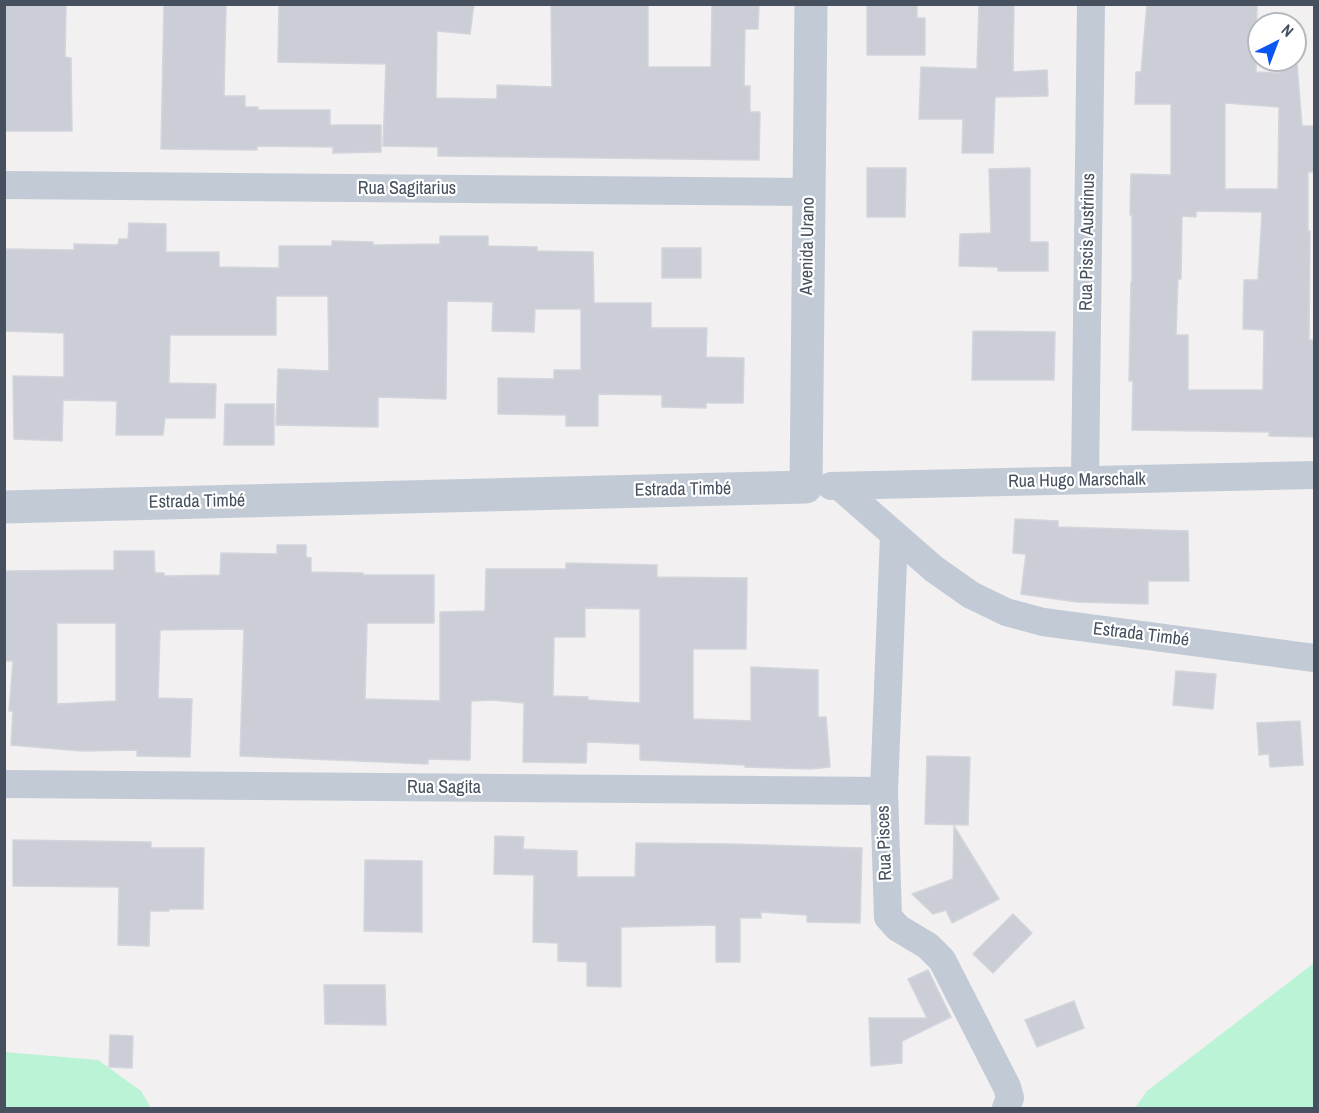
<!DOCTYPE html>
<meta charset="utf-8">
<style>
body{margin:0}
#map{position:relative;width:1319px;height:1113px;overflow:hidden;background:#f2f0f0;font-family:"Archivo Narrow",sans-serif}
canvas{display:block}
.frame{position:absolute;inset:0;border:6px solid #46505f;pointer-events:none}
.north{position:absolute;left:1247px;top:12px;width:60px;height:60px;box-sizing:border-box;background:#fff;border:2px solid #b5b9bf;border-radius:50%;rotate:42deg;font-size:16px;font-weight:700;line-height:24px;text-align:center;color:#46505f}
.north::after{content:'';display:block;margin:auto;width:21px;height:27px;background:#0b56f1;clip-path:polygon(50% 0,100% 100%,50% 72%,0 100%)}
</style>
<div id="map">
<canvas width="1319" height="1113"></canvas>
<div class="frame"></div>
<div class="north">N</div>
</div>
<script>
const ctx = document.querySelector('canvas').getContext('2d');
ctx.lineJoin = 'round';
function fillPath(path, color) {
  ctx.fillStyle = color;
  ctx.fill(path, 'evenodd');
}
function toPath(rows) {
  const path = new Path2D();
  for (const r of rows) {
    path.moveTo(r[0], r[1]);
    for (let i = 2; i < r.length; i += 2) path.lineTo(r[i], r[i + 1]);
  }
  return path;
}
function trace(path, color, width, dash) {
  ctx.strokeStyle = color;
  ctx.lineWidth = width;
  ctx.lineCap = dash ? 'butt' : 'round';
  ctx.setLineDash(dash || []);
  ctx.stroke(path);
}
function write(font, color, halo, rows, align = 'center') {
  ctx.font = font + ' "Archivo Narrow",sans-serif';
  ctx.lineWidth = 4.5;
  ctx.setLineDash([]);
  ctx.textBaseline = 'middle';
  ctx.strokeStyle = halo;
  ctx.fillStyle = color;
  for (const [text, x, y, turn = 0] of rows) {
    ctx.save();
    ctx.translate(x, y);
    ctx.rotate((+turn || 0) * Math.PI / 180);
    ctx.textAlign = isNaN(turn) ? turn : align;
    if (halo) ctx.strokeText(text, 0, 0);
    ctx.fillText(text, 0, 0);
    ctx.restore();
  }
}
const green = toPath([
 [1314,963,1314,1108,1135,1108,1147,1091],
 [4,1052,98,1060,141,1091,151,1108,5,1108]
]);
const building = toPath([
 [4,4,66,4,65,57,71,58,72,131,4,131,4,4],
 [164,4,226,4,224,96,245,96,245,107,258,107,258,110,330,110,330,125,381,125,381,152,333,153,333,147,257,146,257,150,161,149,164,4],
 [279,4,474,4,470,34,437,31,436,98,497,99,497,85,552,87,551,4,648,4,648,67,711,67,712,4,759,4,758,29,745,29,744,86,750,86,750,112,760,112,759,160,438,156,438,147,383,146,386,64,278,62,279,4],
 [867,4,917,4,917,18,925,18,925,55,867,55,867,4],
 [979,4,1014,4,1013,72,1047,70,1048,96,995,97,993,153,962,153,963,119,919,119,921,67,977,69,979,4],
 [1147,4,1257,4,1256,72,1280,73,1280,64,1297,64,1302,126,1314,126,1314,172,1308,172,1308,231,1310,231,1309,340,1314,340,1314,437,1269,436,1269,432,1132,430,1133,381,1129,381,1131,282,1132,282,1132,215,1130,215,1131,174,1171,175,1171,104,1135,104,1136,72,1141,72,1147,4],
 [1225,103,1279,107,1278,189,1225,189,1225,103],
 [1196,211,1262,212,1258,280,1244,280,1243,329,1264,330,1263,390,1188,390,1188,335,1176,335,1178,279,1181,279,1182,216,1196,217,1196,211],
 [867,168,906,168,905,217,867,217,867,168],
 [1030,168,1030,242,1048,242,1048,271,998,271,998,267,959,266,960,234,991,233,989,169,1030,168],
 [129,223,166,224,166,252,219,252,219,267,279,268,279,246,332,246,332,241,373,242,373,245,440,244,440,236,488,236,488,246,537,247,537,251,593,252,594,303,651,303,651,328,707,328,706,357,744,358,743,403,706,403,706,408,662,407,662,395,598,394,598,426,566,426,566,415,498,414,498,378,554,379,554,370,581,370,581,309,535,309,534,332,492,331,493,302,447,301,446,399,378,397,378,427,276,425,278,369,329,371,328,296,276,296,276,335,170,335,169,383,216,384,215,418,165,418,163,435,116,435,117,401,63,400,62,441,14,439,13,376,64,377,64,333,4,331,4,249,74,250,74,244,118,245,119,239,128,239,129,223],
 [662,248,701,248,701,278,662,278,662,248],
 [973,331,1055,332,1054,380,972,380,973,331],
 [225,404,274,404,274,445,224,445,225,404],
 [1015,519,1058,521,1058,527,1188,531,1189,581,1148,581,1148,604,1077,602,1021,594,1026,554,1013,553,1015,519],
 [277,545,306,545,306,557,311,558,311,572,363,573,363,575,434,575,434,623,367,623,365,699,440,701,440,612,485,611,486,569,566,569,566,563,657,565,657,577,747,578,746,649,693,649,693,719,751,721,751,667,818,670,818,717,826,717,830,767,810,769,745,767,745,765,640,760,640,744,587,742,586,763,523,762,524,703,493,700,471,701,470,760,428,759,428,764,240,756,244,629,160,630,158,698,192,699,190,757,137,756,137,750,81,751,11,745,13,711,9,711,13,661,4,661,4,571,114,570,114,551,154,551,155,573,164,573,164,576,220,575,221,553,277,554,277,545],
 [585,608,640,609,640,703,588,700,588,697,553,696,554,637,585,637,585,608],
 [57,623,116,623,116,701,57,704,57,623],
 [1176,671,1216,674,1213,709,1173,705,1176,671],
 [1300,721,1303,765,1270,767,1269,754,1259,755,1257,723,1300,721],
 [927,756,970,757,968,825,925,824,927,756],
 [954,826,999,899,952,923,946,910,933,914,912,894,953,879,954,826],
 [495,836,524,837,523,849,577,851,577,877,635,877,636,843,730,844,862,848,860,923,807,922,807,915,761,912,761,918,740,918,740,962,716,962,716,925,621,927,621,987,587,986,587,962,558,961,558,943,533,942,534,875,494,874,495,836],
 [13,840,151,842,151,848,204,848,203,909,169,909,169,911,150,911,149,946,118,945,119,887,13,886,13,840],
 [365,860,422,861,422,932,364,931,365,860],
 [1013,914,1032,933,993,973,973,954,1013,914],
 [928,970,951,1017,902,1041,902,1063,871,1066,869,1018,927,1018,908,979,928,970],
 [324,985,385,985,386,1025,325,1024,324,985],
 [1074,1001,1084,1028,1037,1047,1025,1020,1074,1001],
 [110,1035,133,1036,132,1068,109,1067,110,1035]
]);
const minor = toPath([
 [4,185,809,192],
 [1085,480,1091,4],
 [831,486,1314,475],
 [839,486,934,569,971,595,1006,612,1043,622,1314,658],
 [894,535,884,791,888,917,898,928,928,946,942,960,1007,1087,1010,1098,1006,1108],
 [4,784,884,791]
]);
const tertiary = toPath([
 [4,507,806,487,811,4]
]);
const streetNames = [
 ["Rua Sagitarius",407,189],
 ["Rua Piscis Austrinus",1088,242,-89],
 ["Avenida Urano",808,246,-89],
 ["Rua Hugo Marschalk",1077,481,-1],
 ["Estrada Timbé",683,490,-1],
 ["Estrada Timbé",197,502,-1],
 ["Estrada Timbé",1141,635,7],
 ["Rua Sagita",444,788],
 ["Rua Pisces",885,843,-92]
];
fillPath(green, '#bbf3d7');
fillPath(building, '#cbced6');
trace(building, '#d3d5dc', 1.5);
trace(minor, '#c2cad6', 28);
trace(tertiary, '#c2cad6', 33);
write('18px', '#46505f', '#fff', streetNames);
</script>
